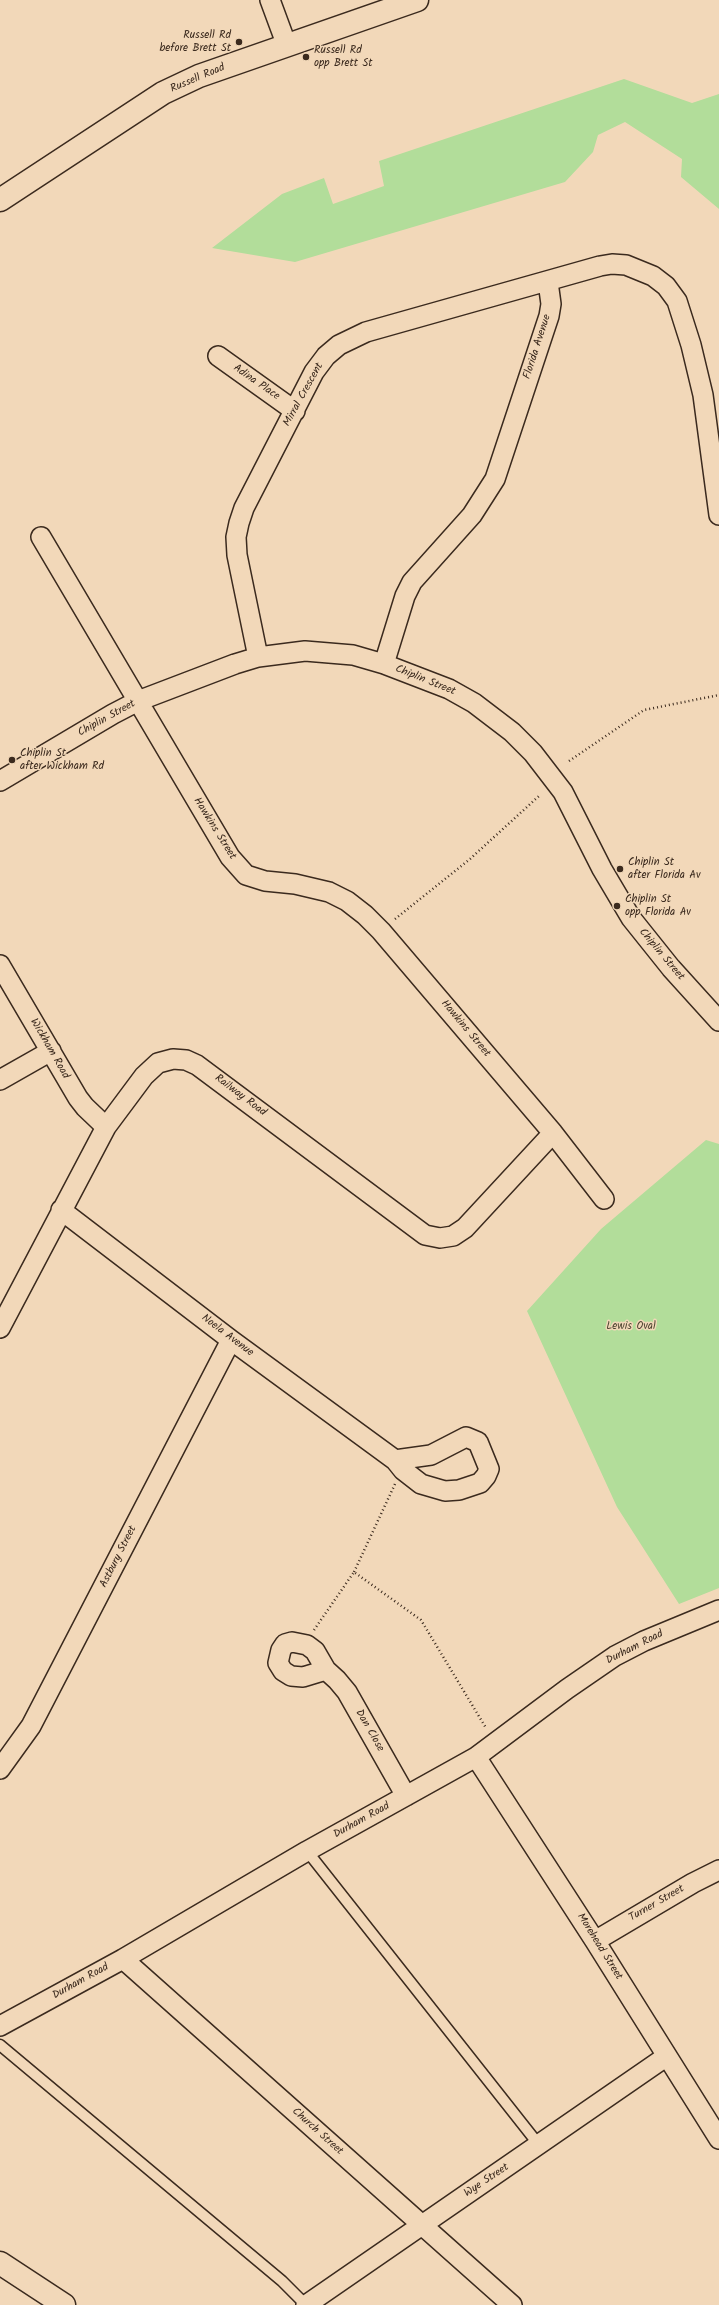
<!DOCTYPE html>
<style>
body{margin:0}
canvas{display:block;background:#f2d8b9}
</style>
<canvas width="719" height="2305"></canvas>
<script>
const ctx = document.querySelector('canvas').getContext('2d');
ctx.lineJoin = 'round';
function fillPath(path, color) {
  ctx.fillStyle = color;
  ctx.fill(path, 'evenodd');
}
function toPath(rows) {
  const path = new Path2D();
  for (const r of rows) {
    path.moveTo(r[0], r[1]);
    for (let i = 2; i < r.length; i += 2) path.lineTo(r[i], r[i + 1]);
  }
  return path;
}
function trace(path, color, width, dash) {
  ctx.strokeStyle = color;
  ctx.lineWidth = width;
  ctx.lineCap = dash ? 'butt' : 'round';
  ctx.setLineDash(dash || []);
  ctx.stroke(path);
}
function write(font, color, halo, rows, align = 'center') {
  ctx.font = font + ' Kalam,sans-serif';
  ctx.lineWidth = 3;
  ctx.setLineDash([]);
  ctx.textBaseline = 'middle';
  ctx.strokeStyle = halo;
  ctx.fillStyle = color;
  for (const [text, x, y, turn = 0] of rows) {
    ctx.save();
    ctx.translate(x, y);
    ctx.rotate((+turn || 0) * Math.PI / 180);
    ctx.textAlign = isNaN(turn) ? turn : align;
    if (halo) ctx.strokeText(text, 0, 0);
    ctx.fillText(text, 0, 0);
    ctx.restore();
  }
}
const green = toPath([
 [624,79,692,103,719,94,719,209,681,177,682,159,625,122,598,135,593,152,565,182,295,262,212,248,282,194,324,178,333,204,384,186,379,161],
 [706,1140,719,1144,719,1588,679,1604,617,1507,527,1311,601,1229]
]);
const path = toPath([
 [569,761,644,710,719,695],
 [395,919,470,859,539,796],
 [354,1572,395,1484],
 [314,1630,354,1572,421,1620,486,1728]
]);
const lane = toPath([
 [307,1851,539,2145],
 [0,2045,282,2281,306,2305]
]);
const street = toPath([
 [270,0,287,46],
 [218,356,295,411],
 [41,537,230,857,246,875,265,881,295,884,329,892,347,901,365,915,381,931,553,1133,604,1199],
 [258,657,237,555,236,537,239,523,244,508,314,372,326,356,339,345,366,332,600,266,612,264,626,265,653,276,666,286,677,301,691,345,703,395,719,515],
 [384,664,405,596,412,582,472,515,495,479,549,316,551,304,548,282],
 [0,781,113,714,138,701,235,664,258,657,305,651,353,655,384,664,449,689,474,703,512,732,533,753,563,792,602,869,631,918,671,968,719,1021],
 [0,965,78,1098,85,1107,106,1127],
 [0,1080,51,1051],
 [61,1210,231,1340,395,1460,403,1470,421,1484,445,1491,459,1490,480,1483,486,1476,489,1469,478,1442,466,1437,431,1455,395,1460],
 [0,1328,106,1127,144,1076,158,1063,173,1059,186,1060,197,1065,425,1235,440,1238,453,1236,465,1228,553,1133],
 [326,1670,315,1651,307,1645,292,1642,285,1644,281,1650,278,1663,283,1671,291,1676,303,1677,326,1670,337,1680,347,1692,406,1796],
 [476,1757,595,1941,719,2139],
 [0,1769,31,1726,231,1340],
 [595,1941,693,1883,719,1870],
 [123,1959,512,2305],
 [0,2026,123,1959,307,1851,476,1757,567,1689,615,1656,644,1641,719,1610],
 [306,2305,667,2056]
]);
const secondary = toPath([
 [0,2263,64,2305]
]);
const primary = toPath([
 [0,200,163,93,199,76,417,0]
]);
const markers = [
 [239,42,4,"#3b2a1e"],
 [306,57,4,"#3b2a1e"],
 [12,760,4,"#3b2a1e"],
 [620,869,4,"#3b2a1e"],
 [617,906,4,"#3b2a1e"]
];
const poiNames = [
 ["Russell Rd",231,36,"right"],
 ["before Brett St",231,49,"right"],
 ["Russell Rd",314,51],
 ["opp Brett St",314,64],
 ["Chiplin St",20,754],
 ["after Wickham Rd",20,767],
 ["Chiplin St",628,863],
 ["after Florida Av",628,876],
 ["Chiplin St",625,900],
 ["opp Florida Av",625,913]
];
const streetNames = [
 ["Russell Road",198,79,-23],
 ["Florida Avenue",538,347,-72],
 ["Adina Place",256,383,35],
 ["Mirral Crescent",304,395,-61],
 ["Chiplin Street",425,681,22],
 ["Chiplin Street",107,719,-29],
 ["Hawkins Street",214,829,58],
 ["Chiplin Street",661,955,50],
 ["Hawkins Street",465,1029,50],
 ["Wickham Road",49,1049,60],
 ["Railway Road",240,1096,37],
 ["Noela Avenue",227,1336,37],
 ["Astbury Street",119,1557,-63],
 ["Durham Road",635,1648,-27],
 ["Dan Close",369,1731,60],
 ["Durham Road",362,1821,-29],
 ["Turner Street",657,1904,-30],
 ["Morehead Street",599,1947,58],
 ["Durham Road",81,1982,-29],
 ["Church Street",317,2132,42],
 ["Wye Street",487,2181,-34]
];
const parkNames = [
 ["Lewis Oval",631,1327]
];
fillPath(green, '#b2dd9a');
trace(lane, '#3b2a1e', 13);
trace(street, '#3b2a1e', 22);
trace(secondary, '#3b2a1e', 25);
trace(primary, '#3b2a1e', 25);
trace(path, '#3b2a1e', 2.5, [1, 3]);
trace(lane, '#f2d8b9', 10);
trace(street, '#f2d8b9', 19);
trace(secondary, '#f2d8b9', 22);
trace(primary, '#f2d8b9', 22);
for (const [x, y, r, color] of markers) {
  const dot = new Path2D();
  dot.arc(x, y, r, 0, 2 * Math.PI);
  ctx.fillStyle = color;
  ctx.fill(dot);
  trace(dot, '#f2d8b9', 1.5);
}
write('11px', '#3b2a1e', '#f2d8b9', poiNames, 'left');
write('11px', '#3b2a1e', '#f2d8b9', streetNames);
write('11px', '#4d4531', '#f2d8b9', parkNames);
</script>
